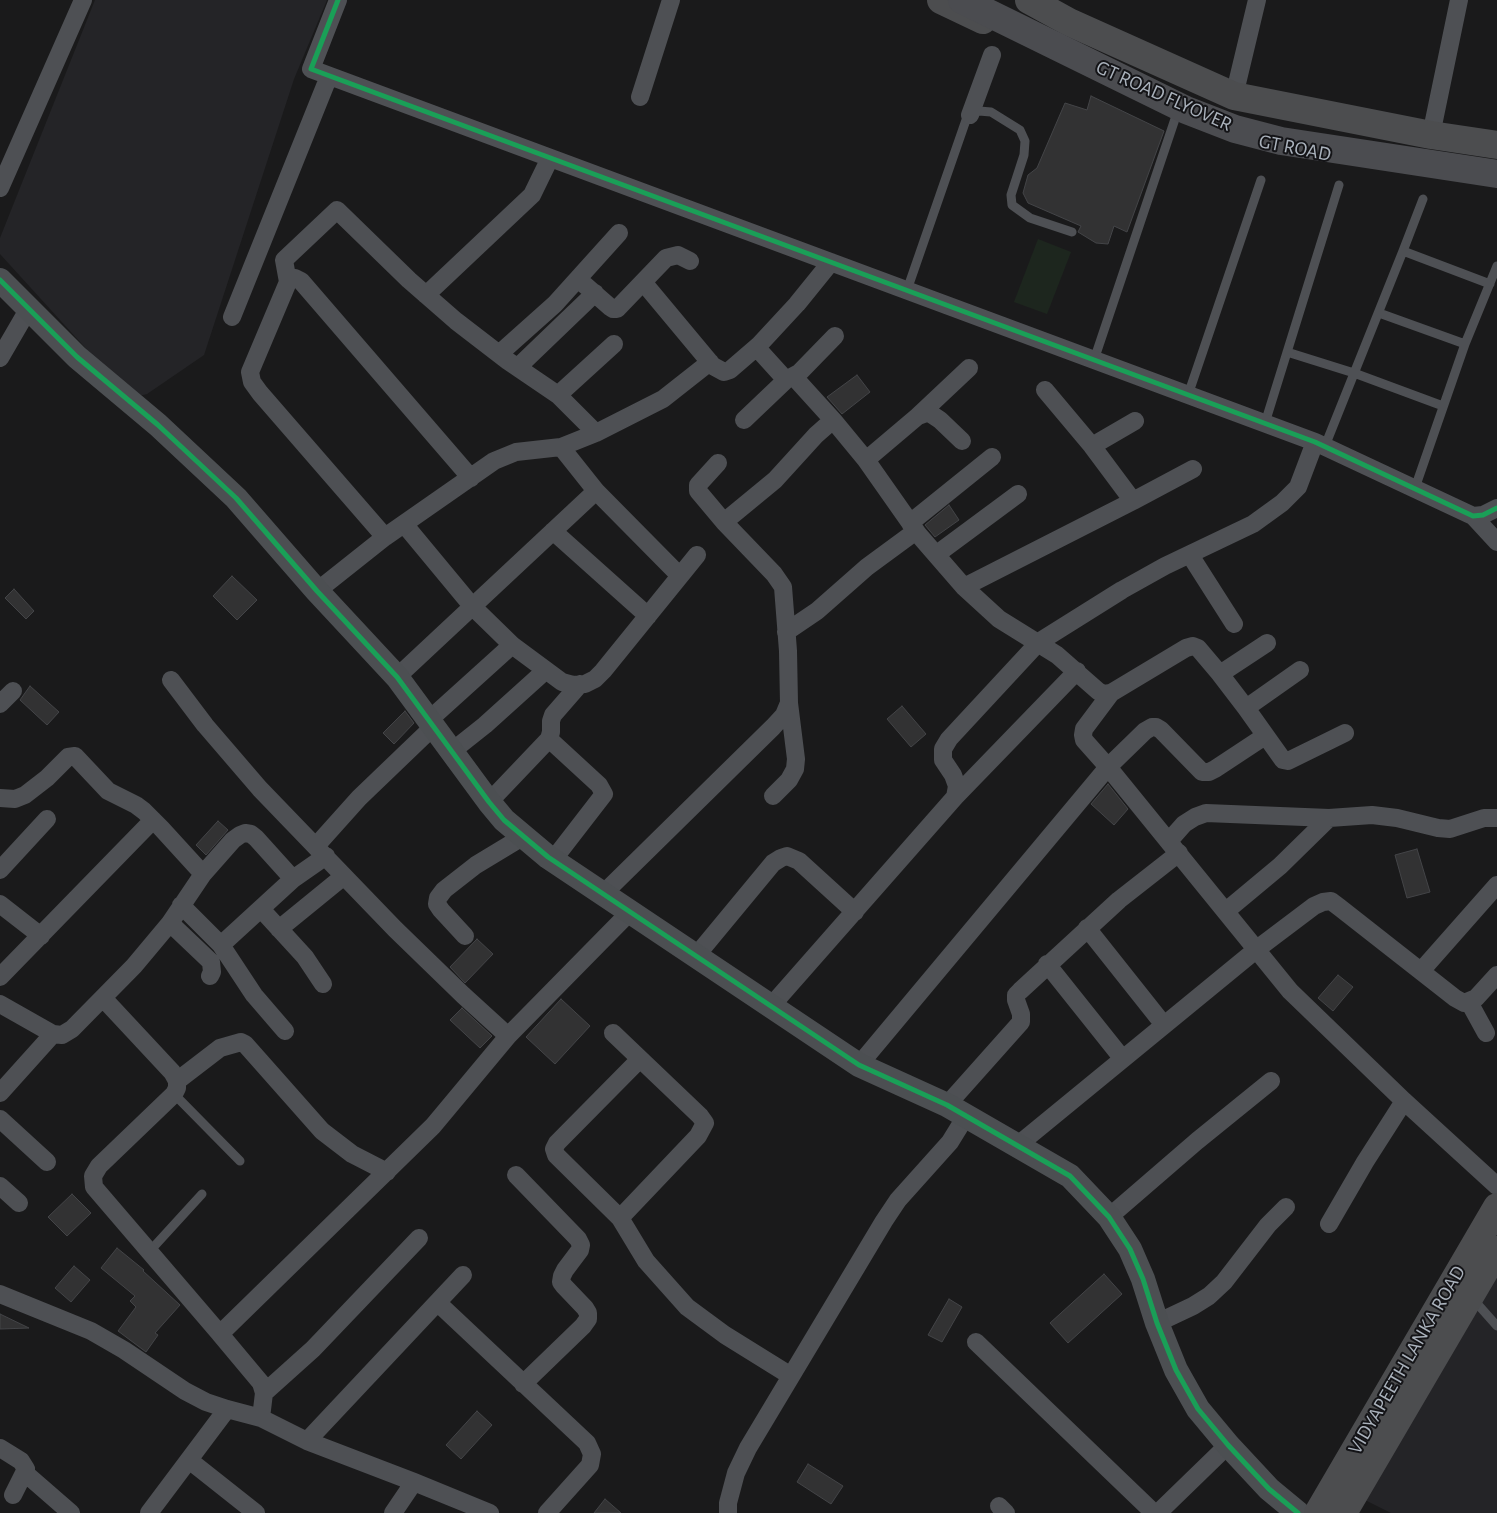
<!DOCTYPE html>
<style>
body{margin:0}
canvas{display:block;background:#1a1a1b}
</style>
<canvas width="1497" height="1513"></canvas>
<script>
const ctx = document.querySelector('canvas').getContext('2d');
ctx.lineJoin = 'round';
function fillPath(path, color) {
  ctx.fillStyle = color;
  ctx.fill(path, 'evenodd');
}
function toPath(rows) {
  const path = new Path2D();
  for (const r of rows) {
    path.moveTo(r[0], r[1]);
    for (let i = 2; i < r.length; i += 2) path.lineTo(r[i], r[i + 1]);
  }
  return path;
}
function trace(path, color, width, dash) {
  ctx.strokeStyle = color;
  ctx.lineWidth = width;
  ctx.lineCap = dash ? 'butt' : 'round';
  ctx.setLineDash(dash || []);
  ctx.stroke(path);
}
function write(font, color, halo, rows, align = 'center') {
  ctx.font = font + ' "Alegreya Sans",sans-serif';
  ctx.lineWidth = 4;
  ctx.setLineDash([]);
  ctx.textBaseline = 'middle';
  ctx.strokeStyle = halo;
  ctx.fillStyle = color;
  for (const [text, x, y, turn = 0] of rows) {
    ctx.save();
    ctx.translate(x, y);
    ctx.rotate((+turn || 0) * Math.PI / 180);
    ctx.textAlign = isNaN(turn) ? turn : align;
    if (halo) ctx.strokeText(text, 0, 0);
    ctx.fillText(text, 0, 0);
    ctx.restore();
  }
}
const built = toPath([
 [95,0,327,0,294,79,204,355,147,394,131,398,0,254,0,238],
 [1497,1260,1497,1513,1391,1513,1361,1498]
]);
const green = toPath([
 [1038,239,1071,252,1047,314,1014,302]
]);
const building = toPath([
 [1091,96,1164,131,1127,232,1114,226,1108,244,1096,243,1078,232,1081,226,1028,203,1023,193,1028,175,1037,168,1065,103,1087,110,1091,96],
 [857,375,870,392,842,414,827,397,857,375],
 [949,505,959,520,935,537,925,525,949,505],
 [232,576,257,600,237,620,213,596,232,576],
 [14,589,34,611,26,619,5,598,14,589],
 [30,686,59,712,47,725,20,700,30,686],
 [902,706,926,734,911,747,887,719,902,706],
 [405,711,414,723,394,744,383,733,405,711],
 [1108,784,1128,809,1114,825,1091,804,1108,784],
 [218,821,228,830,206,855,196,845,218,821],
 [1417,849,1430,892,1407,898,1395,855,1417,849],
 [477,939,493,954,465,983,450,967,477,939],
 [1338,975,1353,987,1333,1011,1318,998,1338,975],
 [561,999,590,1026,555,1064,526,1037,561,999],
 [462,1008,492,1036,480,1048,450,1020,462,1008],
 [72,1194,91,1213,67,1236,48,1217,72,1194],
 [117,1248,144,1270,143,1271,180,1305,155,1333,158,1335,146,1352,118,1331,136,1307,130,1301,135,1296,101,1268,117,1248],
 [74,1266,90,1280,71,1302,55,1288,74,1266],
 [1104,1274,1122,1294,1068,1343,1050,1323,1104,1274],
 [949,1299,962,1307,942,1342,928,1335,949,1299],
 [0,1314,29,1328,0,1329,0,1314],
 [477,1411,492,1425,461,1459,446,1445,477,1411],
 [808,1464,843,1486,831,1504,797,1482,808,1464],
 [605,1499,621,1513,594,1513,605,1499]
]);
const lane = toPath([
 [1403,251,1490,284],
 [907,290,966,120,970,115,979,111,991,112,1020,130,1025,141,1024,155,1011,195,1012,205,1030,218,1072,232],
 [1379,313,1465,344],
 [1287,352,1354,373,1443,406],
 [1094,360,1177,113],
 [1188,395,1261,180],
 [1265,423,1339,185],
 [1325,446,1403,251,1423,199],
 [1415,488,1465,344,1497,266],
 [174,1094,240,1161],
 [149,1252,202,1194],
 [1473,1299,1497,1326]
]);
const street = toPath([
 [338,0,311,69,1315,442,1473,516,1483,515,1497,508],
 [1234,96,1257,0],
 [640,97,671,0],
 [970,115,992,55],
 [1431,135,1459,0],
 [0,188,83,0],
 [578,279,610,307,613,309,617,309,666,258,678,255,690,261],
 [288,282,284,260,337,210,409,280,456,321,508,361,558,395,596,433],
 [643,282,713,366,724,372,730,370,759,345,797,304,831,262],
 [426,295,532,195,550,158],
 [232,317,329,76],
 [757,348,786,380,799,373,835,336],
 [499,354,555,304,619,233],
 [0,358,29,308],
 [518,367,595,293],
 [794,377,833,420],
 [558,395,614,344],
 [918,416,969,368],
 [744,420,786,380],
 [1092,446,1135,421],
 [561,447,596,491,680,576],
 [866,460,918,416,926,413,931,414,940,420,962,441],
 [1133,501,1193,469],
 [1473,516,1497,542],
 [724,522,775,480,816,435,833,420,866,460,918,534,964,587,999,619,1057,655,1098,691,1103,694,1111,693,1186,648,1193,646,1198,648,1220,674,1246,708,1283,760,1288,761,1345,733],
 [910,523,992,457],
 [404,524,472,606,512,645,562,682,573,685,585,684,595,679,603,671,697,555],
 [553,531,648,616],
 [385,537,260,393,252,382,250,372,288,282,295,278,301,281,471,478],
 [937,554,1018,494],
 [1190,555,1234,624],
 [964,587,1133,501,1092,446,1045,390],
 [317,591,385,537,494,461,516,452,561,447,596,433,663,399,710,362],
 [786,632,817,611,867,567,916,531],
 [1220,674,1267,643],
 [397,677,596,491],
 [171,680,205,725,260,789,395,929,463,995,508,1036],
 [1111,693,1084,729,1083,735,1084,740,1108,767,1145,731,1152,727,1156,727,1161,730,1202,772,1209,772,1215,769,1265,736],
 [0,704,13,691],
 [1246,708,1300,670],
 [429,720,512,645],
 [549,739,599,785,604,794,553,860],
 [451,752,485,725,546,670],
 [773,796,789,780,795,769,796,759,789,703],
 [955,797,1077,671],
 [0,798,15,799,25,795,47,778,68,757,75,756,108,791,136,805,144,811,161,828,203,874],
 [489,802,549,739,551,732,551,721,553,715,580,684],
 [1169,841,1184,824,1195,817,1206,813,1329,818],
 [316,846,359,798,434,726],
 [0,870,47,819],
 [603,894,773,727,784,715,789,703,788,651,783,587,774,574,724,522,698,491,698,485,718,463],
 [0,904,41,936],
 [181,905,221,945,254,995,285,1031],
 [261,909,305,957,323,984],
 [1226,911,1280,866,1329,818,1372,815,1397,818,1438,828,1450,829,1484,818,1497,818],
 [170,923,211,962,212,972,210,976],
 [1087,928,1164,1025],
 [279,929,344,876],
 [465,936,441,910,437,904,438,898,444,890,476,865,524,836],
 [221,945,293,879,326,856],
 [696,956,773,863,781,858,787,856,799,861,855,912],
 [1047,964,1122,1058],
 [1421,971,1497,885],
 [0,977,153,820],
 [103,998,172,1072,177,1081,177,1088,174,1094,99,1166,93,1176,94,1187,220,1334],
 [1469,1002,1486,1033],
 [0,1004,53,1034,62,1035,72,1029,134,966,170,923,203,874,233,840,240,835,245,833,251,834,256,838,293,879],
 [772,1005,955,797,957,786,953,775,943,760,943,749,949,739,1039,642,1122,590,1165,566,1253,524,1282,503,1298,487,1315,442],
 [613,1033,700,1116,705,1123,698,1136,620,1218],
 [640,1059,557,1143,554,1149,556,1155,620,1218,646,1261,687,1307,725,1335,791,1376],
 [859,1065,1108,767,1290,991,1404,1101,1497,1186],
 [177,1081,220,1048,241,1042,245,1044,322,1131,352,1154,387,1172],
 [0,1093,53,1034],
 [947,1105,1021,1022,1021,1014,1016,1000,1016,995,1020,991,1119,900,1179,853],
 [0,1119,47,1162],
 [1018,1145,1257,949,1314,906,1323,902,1331,901,1339,907,1455,998,1464,1003,1476,998,1497,975],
 [516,1175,578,1239,581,1245,580,1250,565,1270,562,1276,561,1282,564,1286,585,1308,588,1313,588,1319,583,1326,523,1384],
 [0,1186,19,1203],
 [1109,1217,1197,1141,1271,1081],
 [1329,1224,1365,1162,1404,1101],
 [0,1294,91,1331,124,1350,185,1391,206,1402,227,1409,261,1418,307,1441,414,1482,490,1513],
 [438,1303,587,1443,592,1454,590,1465,547,1513],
 [1157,1323,1193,1306,1209,1296,1224,1282,1268,1225,1286,1207],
 [976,1342,1154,1513],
 [264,1393,313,1349,419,1238],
 [261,1418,264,1393,261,1383,220,1334,433,1126,508,1036,630,912],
 [307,1441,463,1275],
 [0,1448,21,1461,26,1469,13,1495],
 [189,1460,256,1513],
 [25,1473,71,1513],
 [999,1506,1006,1513],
 [149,1513,227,1409],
 [393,1513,414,1482],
 [728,1513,728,1503,736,1473,748,1448,884,1221,898,1200,950,1142,966,1116],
 [1158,1513,1228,1445]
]);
const secondary = toPath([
 [0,280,77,357,158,425,236,498,317,591,397,677,489,802,504,820,548,857,859,1065,947,1105,1070,1176,1109,1217,1130,1249,1143,1279,1157,1323,1176,1370,1198,1409,1228,1445,1269,1489,1298,1513]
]);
const primary = toPath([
 [941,0,983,20],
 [1029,0,1069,22,1234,96,1431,135,1497,145],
 [1318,1513,1497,1207],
 [1343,1513,1497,1250]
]);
const highway = toPath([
 [962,0,1186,110,1235,129,1281,141,1497,174]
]);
const cycleway = toPath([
 [338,0,311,69,1315,442,1473,516,1483,515,1497,508],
 [0,280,77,357,158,425,236,498,317,591,397,677,489,802,504,820,548,857,859,1065,947,1105,1070,1176,1109,1217,1130,1249,1143,1279,1157,1323,1176,1370,1198,1409,1228,1445,1269,1489,1298,1513]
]);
const streetNames = [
 ["GT ROAD FLYOVER",1164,96,24],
 ["GT ROAD",1295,148,11],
 ["VIDYAPEETH LANKA ROAD",1407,1360,-60]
];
fillPath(built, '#242427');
fillPath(green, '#1d261e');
fillPath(building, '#323233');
trace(building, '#434447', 1);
trace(lane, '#4e5054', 9);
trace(street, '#4e5054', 18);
trace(secondary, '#4c4f52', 24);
trace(primary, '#4c4d4f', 28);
trace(highway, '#4b4c50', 28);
trace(cycleway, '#1a9f57', 5);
write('20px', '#aab2bc', '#141417', streetNames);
</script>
